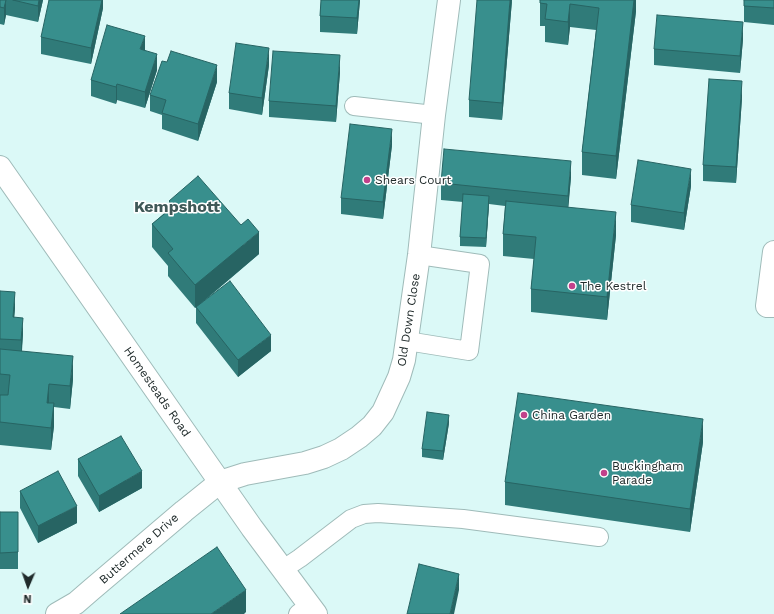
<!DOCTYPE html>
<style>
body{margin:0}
#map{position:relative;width:774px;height:614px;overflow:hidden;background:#dbf9f7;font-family:"Work Sans",sans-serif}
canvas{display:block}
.north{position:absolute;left:8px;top:566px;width:40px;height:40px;-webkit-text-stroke:3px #fff;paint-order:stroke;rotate:182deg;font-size:11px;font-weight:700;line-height:16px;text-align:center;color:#202b2b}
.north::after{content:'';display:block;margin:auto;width:14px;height:18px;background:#202b2b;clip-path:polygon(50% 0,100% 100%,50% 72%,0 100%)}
</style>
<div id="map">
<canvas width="774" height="614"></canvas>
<div class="north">N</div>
</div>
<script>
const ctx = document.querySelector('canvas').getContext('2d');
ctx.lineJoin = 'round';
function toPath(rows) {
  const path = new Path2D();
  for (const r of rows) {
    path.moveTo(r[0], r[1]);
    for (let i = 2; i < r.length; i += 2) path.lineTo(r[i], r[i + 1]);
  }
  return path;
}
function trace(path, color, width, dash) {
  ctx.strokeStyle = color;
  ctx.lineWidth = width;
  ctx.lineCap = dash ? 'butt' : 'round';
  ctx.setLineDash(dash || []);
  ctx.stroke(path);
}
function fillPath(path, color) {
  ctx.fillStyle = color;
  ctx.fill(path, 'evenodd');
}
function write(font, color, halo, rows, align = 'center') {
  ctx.font = font + ' "Work Sans",sans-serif';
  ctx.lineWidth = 3;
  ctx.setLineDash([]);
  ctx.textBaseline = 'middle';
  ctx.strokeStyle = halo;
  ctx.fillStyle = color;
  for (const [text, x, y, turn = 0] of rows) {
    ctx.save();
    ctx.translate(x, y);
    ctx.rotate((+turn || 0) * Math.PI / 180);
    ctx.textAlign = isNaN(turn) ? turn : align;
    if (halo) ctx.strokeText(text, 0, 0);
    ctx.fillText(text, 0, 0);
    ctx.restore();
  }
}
const lane = toPath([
 [354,106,434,115],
 [407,341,469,351,480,264,419,255],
 [282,570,300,558,351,519,364,514,378,513,463,519,599,537],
 [298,614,310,605]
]);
const street = toPath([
 [0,167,252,528,316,614],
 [774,252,767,306,774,306],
 [57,614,76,603,91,590,184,511,220,482,245,474,305,463,324,457,341,449,359,437,372,426,383,412,399,377,404,360,419,255,434,115,449,0]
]);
const wall = toPath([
 [0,0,43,0,38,22,6,15,4,25,0,24],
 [103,0,103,8,91,64,41,54,41,37],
 [321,0,360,0,357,34,320,32,320,16],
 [512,0,502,120,469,117,469,100],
 [636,0,636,11,616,179,582,175,582,152,596,30,570,27,568,45,545,42,545,26,540,26,540,3],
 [774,0,774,25,744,22,744,6],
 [743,39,740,73,654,65,654,49],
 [145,50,157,70,145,108,117,100,116,104,91,96,91,80],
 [269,65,262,115,229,109,229,93],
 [340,72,336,122,269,117,269,101],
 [217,82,198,141,162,129,162,115,150,111,150,95],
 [742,98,736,183,703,181,703,165],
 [392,145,383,219,341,214,341,198],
 [571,177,568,207,616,235,607,320,531,312,531,289,534,259,503,256,503,234,505,206,489,204,486,247,460,246,460,237,463,202,441,200,441,183],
 [691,186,684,230,631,222,631,205],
 [169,201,259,254,203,302,271,351,238,377,196,323,196,307,195,308,168,276,168,266,152,247,152,224,169,209],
 [0,291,15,308,14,317,23,334,22,351,73,379,70,409,54,407,54,426,51,450,0,445],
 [449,423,443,460,422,457,422,449],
 [703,442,690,532,505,505,505,482],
 [78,459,142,488,99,512,78,476],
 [20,491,77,523,38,543,20,508],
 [0,512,18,512,18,569,0,569]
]);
const shadedWall = toPath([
 [6,0,6,15,4,25,4,8],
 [39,0,43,0,38,22,38,6],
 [102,0,103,0,103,8,91,64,91,48],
 [359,0,360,0,357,34,357,18],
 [510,0,512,0,502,120,502,103],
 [634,0,636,0,636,11,616,179,616,156],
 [570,4,570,27,568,45,568,22],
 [743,22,743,39,740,73,740,56],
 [145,36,145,52,140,49],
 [269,48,269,65,262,115,262,98],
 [157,54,157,70,145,108,145,92],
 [340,55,340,72,336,122,336,106],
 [217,65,217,82,198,141,198,124],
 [742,81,742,98,736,183,736,167],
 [117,84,117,100,116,104,116,87],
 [392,129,392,145,383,219,383,202],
 [571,161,571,177,568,212,568,196],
 [691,169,691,186,684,230,684,213],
 [489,196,489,205,486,247,486,238],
 [616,212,616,235,607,320,607,297],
 [259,232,259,254,195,308,195,285],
 [15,292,15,308,13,334,13,317],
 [23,318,23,334,21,357,21,340],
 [271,335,271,351,238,377,238,360],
 [73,356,73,379,70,409,70,386],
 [49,384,49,407,47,403],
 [54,403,54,426,51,450,51,428],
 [449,415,449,423,443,460,443,451],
 [703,419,703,442,690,532,690,509],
 [142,471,142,488,99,512,99,496],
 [77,506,77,523,38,543,38,526],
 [459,574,459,590,454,614,450,614],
 [246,590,246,612,244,614,211,614]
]);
const building = toPath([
 [0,0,6,0,4,8,0,7,0,0],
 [13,0,39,0,38,6,13,0],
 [49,0,102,0,91,48,41,37,49,0],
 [321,0,359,0,357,18,320,16,321,0],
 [477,0,510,0,502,103,469,100,477,0],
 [540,0,634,0,616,156,582,152,599,8,570,4,568,22,545,19,547,4,540,3,540,0],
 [744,0,774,0,774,8,744,6,744,0],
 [657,15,743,22,740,56,654,49,657,15],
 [107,25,145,36,140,49,157,54,145,92,117,84,116,87,91,80,107,25],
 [236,43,269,48,262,98,229,93,236,43],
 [171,51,217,65,198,124,162,113,166,100,150,95,162,61,167,62,171,51],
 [273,51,340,55,336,106,269,101,273,51],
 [709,79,742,81,736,167,703,165,709,79],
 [350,124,392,129,383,202,341,198,350,124],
 [444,149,571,161,568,196,441,183,444,149],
 [638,160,691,169,684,213,631,205,638,160],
 [198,176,241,225,248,219,259,232,195,285,168,253,173,249,152,224,174,206,169,201,198,176],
 [463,194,489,196,486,238,460,237,463,194],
 [506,201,616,212,607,297,531,289,536,237,503,234,506,201],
 [230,281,271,335,238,360,196,307,230,281],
 [0,291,15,292,13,317,23,318,21,340,0,339,0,291],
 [0,349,73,356,70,386,49,384,47,403,54,403,51,428,0,422,0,395,8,395,10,375,0,374,0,349],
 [518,393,703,419,690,509,505,482,518,393],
 [427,412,449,415,443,451,422,449,427,412],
 [121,436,142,471,99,496,78,459,121,436],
 [58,471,77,506,38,526,20,491,58,471],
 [0,512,18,512,18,552,0,553,0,512],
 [217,547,246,590,211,614,120,614,217,547],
 [419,564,459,574,450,614,407,614,419,564]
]);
const markers = [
 [367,180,4,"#c2418b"],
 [572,286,4,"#c2418b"],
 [524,415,4,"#c2418b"],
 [604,473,4,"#c2418b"]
];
const poiNames = [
 ["Shears Court",375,180],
 ["The Kestrel",580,286],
 ["China Garden",532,415],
 ["Buckingham",612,466],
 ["Parade",612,480]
];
const streetNames = [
 ["Old Down Close",409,320,-81],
 ["Homesteads Road",157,392,55],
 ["Buttermere Drive",139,549,-41]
];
const districtNames = [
 ["Kempshott",177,207]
];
trace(lane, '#9fbbb9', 20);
trace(street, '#9fbbb9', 24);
trace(lane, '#fff', 18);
trace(street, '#fff', 22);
fillPath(wall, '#307b79');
fillPath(shadedWall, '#276463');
fillPath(building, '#388f8d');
trace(building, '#276463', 1);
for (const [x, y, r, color] of markers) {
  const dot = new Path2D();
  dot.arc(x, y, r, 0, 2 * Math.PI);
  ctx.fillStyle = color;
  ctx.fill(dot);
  trace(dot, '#fff', 1.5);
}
write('12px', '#202b2b', '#fff', poiNames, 'left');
write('12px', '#202b2b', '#fff', streetNames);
write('bold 16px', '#3f5857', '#fff', districtNames);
</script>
